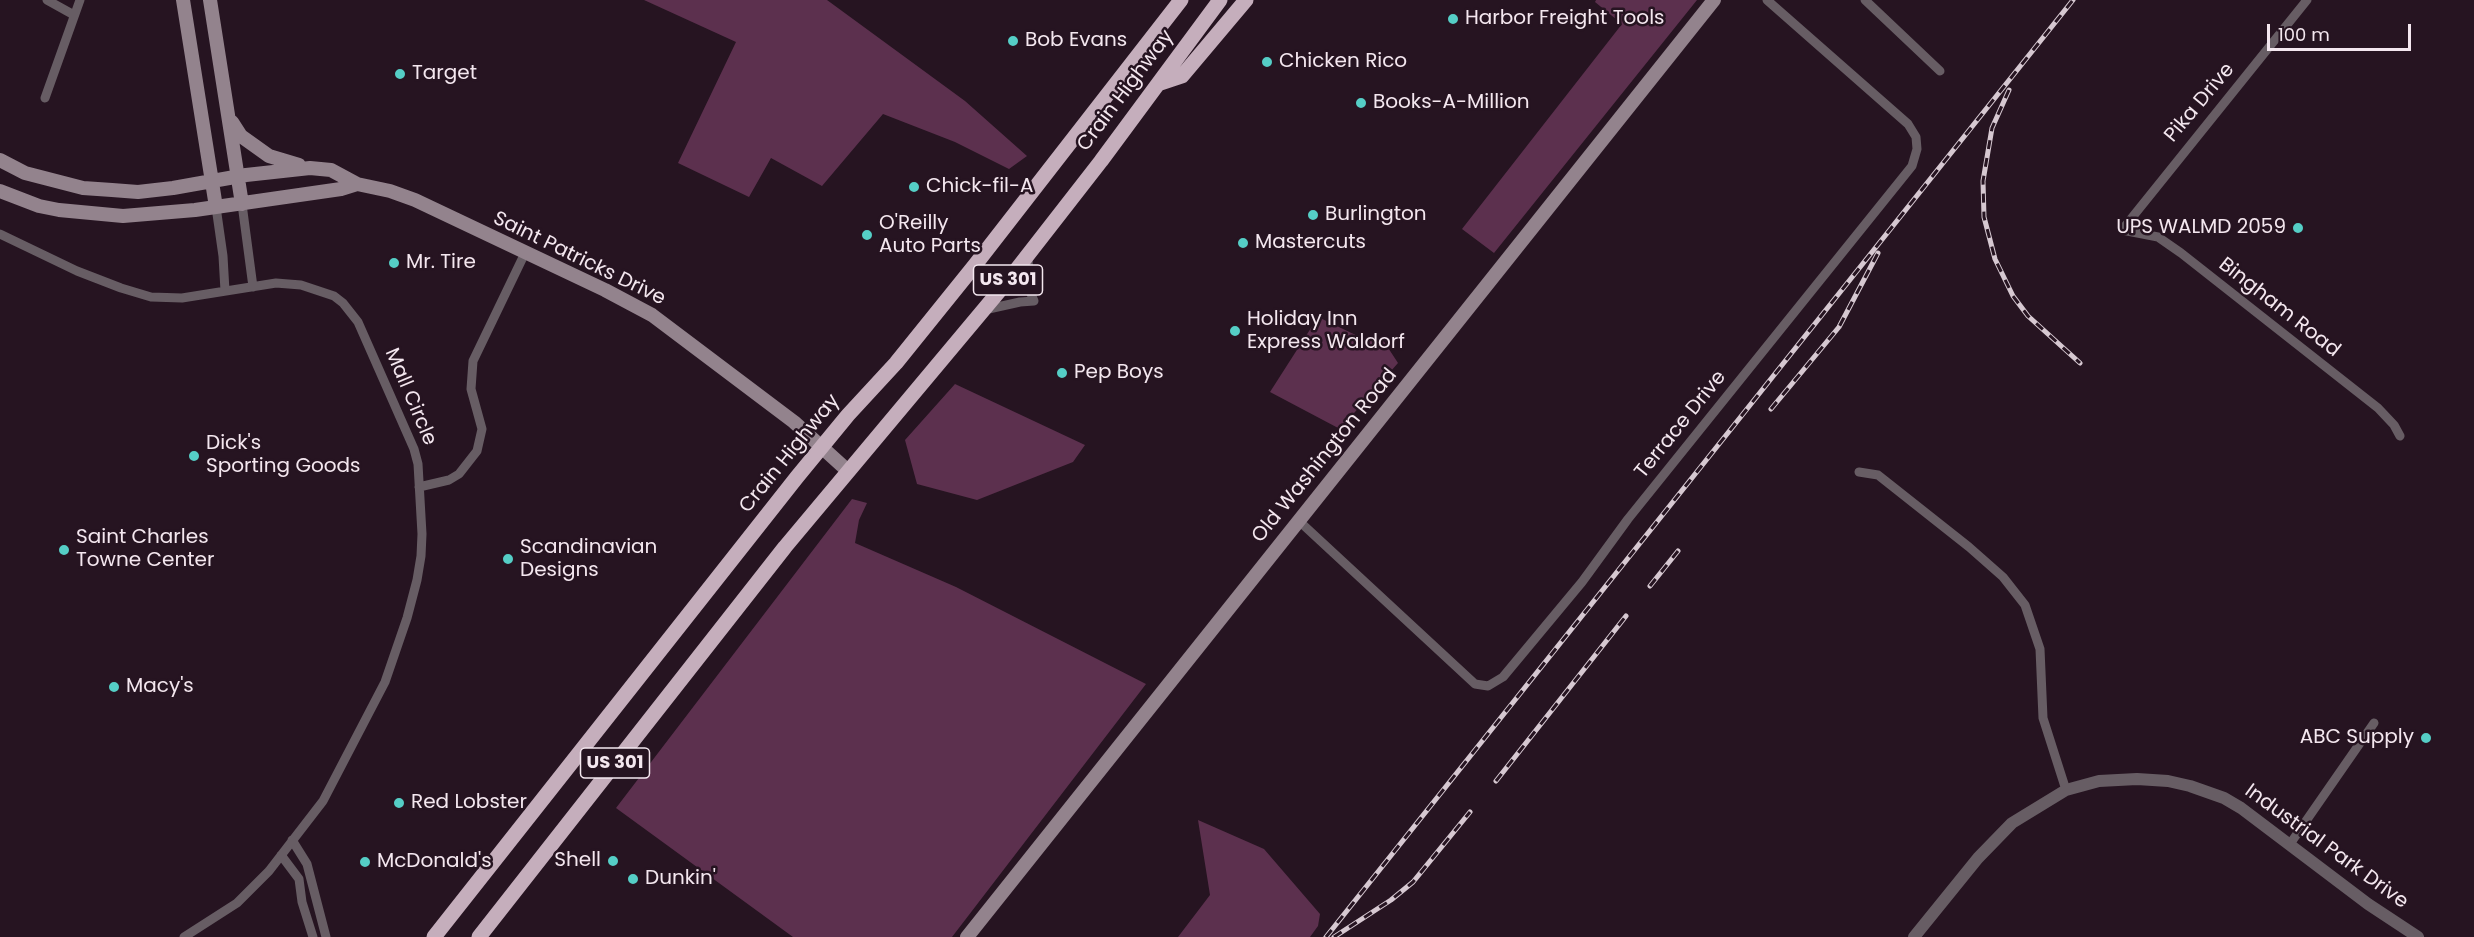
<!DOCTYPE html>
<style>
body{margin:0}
#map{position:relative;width:2474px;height:937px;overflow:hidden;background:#261421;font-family:Poppins,sans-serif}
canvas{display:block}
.scale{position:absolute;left:2267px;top:24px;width:144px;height:27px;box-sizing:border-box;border:3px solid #f4e7ef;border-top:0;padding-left:8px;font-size:18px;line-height:21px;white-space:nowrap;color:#f4e7ef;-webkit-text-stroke:4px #261421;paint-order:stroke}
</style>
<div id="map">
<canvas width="2474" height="937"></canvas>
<div class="scale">100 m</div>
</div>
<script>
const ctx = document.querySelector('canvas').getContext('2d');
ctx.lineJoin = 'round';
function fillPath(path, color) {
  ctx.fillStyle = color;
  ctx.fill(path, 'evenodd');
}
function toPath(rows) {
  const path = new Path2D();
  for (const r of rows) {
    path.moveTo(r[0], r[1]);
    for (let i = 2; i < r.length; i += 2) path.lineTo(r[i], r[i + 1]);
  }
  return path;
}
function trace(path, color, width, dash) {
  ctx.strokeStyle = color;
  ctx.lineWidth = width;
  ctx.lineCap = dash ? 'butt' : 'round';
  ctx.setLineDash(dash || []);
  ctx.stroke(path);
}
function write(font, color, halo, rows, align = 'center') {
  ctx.font = font + ' Poppins,sans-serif';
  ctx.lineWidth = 5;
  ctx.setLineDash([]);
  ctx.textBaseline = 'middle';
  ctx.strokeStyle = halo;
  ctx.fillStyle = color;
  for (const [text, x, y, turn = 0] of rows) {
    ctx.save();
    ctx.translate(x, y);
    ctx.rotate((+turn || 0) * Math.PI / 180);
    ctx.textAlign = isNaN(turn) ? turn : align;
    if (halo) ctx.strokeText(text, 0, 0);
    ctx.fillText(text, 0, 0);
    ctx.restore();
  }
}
const forest = toPath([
 [644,0,827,0,965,101,1027,156,1009,169,955,142,883,114,822,186,771,158,749,197,678,163,736,42],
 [1596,0,1697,0,1494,253,1462,229,1622,24,1595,2],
 [1318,317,1364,339,1381,337,1398,363,1340,429,1270,392],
 [955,384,1085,445,1073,462,977,500,917,484,905,440],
 [852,499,867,503,859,520,855,543,956,587,1146,684,952,937,793,937,616,808],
 [1198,820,1264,849,1320,914,1318,926,1310,937,1178,937,1210,895]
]);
const minor = toPath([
 [47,0,74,15],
 [1865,0,1940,71],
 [45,98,80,0],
 [242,204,253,287],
 [216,207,223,256,225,291],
 [2122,230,2158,237,2181,253,2378,408,2394,425,2400,436],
 [2122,230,2307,0],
 [0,234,77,271,121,288,151,297,182,298,276,283,301,285,334,296,343,303,358,322,414,449,418,464,422,534,421,556,417,580,407,618,385,682,323,801,269,871,237,903,184,937],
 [984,310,1020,302,1034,301,1029,289,1028,256],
 [1859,472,1878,475,1969,547,2003,577,2025,605,2040,649,2043,718,2066,790],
 [419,487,449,480,459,474,477,451,482,429,471,389,473,361,525,253],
 [1299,521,1475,684,1488,686,1503,677,1582,582,1628,519,1912,166,1917,149,1916,137,1908,124,1767,0],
 [292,840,307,864,326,937],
 [2290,844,2374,723],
 [281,855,299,879,302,902,313,937]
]);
const tertiary = toPath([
 [1914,937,1978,858,2012,823,2066,790,2099,781,2137,779,2168,781,2190,786,2224,798,2241,808,2368,904,2418,937]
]);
const secondary = toPath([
 [183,0,216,207],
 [210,0,242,204],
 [232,122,241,136,269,156,299,165],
 [0,160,25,173,83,188,112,190,138,192,173,188,246,175,310,168,331,170,357,184,390,191,415,200,605,290,652,315,794,422,848,471],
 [0,191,39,206,59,210,123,216,195,210,341,189,357,184],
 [967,937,1714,0]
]);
const trunk = toPath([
 [1158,84,1182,76,1246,0],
 [434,937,797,477,848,415,896,363,975,265,1181,0],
 [479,937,785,547,1006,283,1101,161,1220,0]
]);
const rail = toPath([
 [2009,90,1992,128,1983,181,1984,217,1995,259,2013,296,2028,316,2080,363],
 [1771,409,1839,327,1878,253],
 [1650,586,1678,551],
 [1496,781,1626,616],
 [1326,937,2073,0],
 [1334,937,1391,900,1413,882,1470,812]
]);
const markers = [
 [1453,19,6,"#55cec6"],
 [1013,41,6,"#55cec6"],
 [1267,62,6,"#55cec6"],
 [400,74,6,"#55cec6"],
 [1361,103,6,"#55cec6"],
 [914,187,6,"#55cec6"],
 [1313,215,6,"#55cec6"],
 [2298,228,6,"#55cec6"],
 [867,235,6,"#55cec6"],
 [1243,243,6,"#55cec6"],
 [394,263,6,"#55cec6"],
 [1235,331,6,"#55cec6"],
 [1062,373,6,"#55cec6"],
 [194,456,6,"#55cec6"],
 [64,550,6,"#55cec6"],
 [508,559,6,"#55cec6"],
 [114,687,6,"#55cec6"],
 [2426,738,6,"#55cec6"],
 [399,803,6,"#55cec6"],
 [613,861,6,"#55cec6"],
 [365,862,6,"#55cec6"],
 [633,879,6,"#55cec6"]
];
const shields = [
 [1008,280,69],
 [615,763,69]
];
const shieldNames = [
 ["US 301",1008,280],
 ["US 301",615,763]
];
const poiNames = [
 ["Harbor Freight Tools",1465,19],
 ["Bob Evans",1025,41],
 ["Chicken Rico",1279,62],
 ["Target",412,74],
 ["Books-A-Million",1373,103],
 ["Chick-fil-A",926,187],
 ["Burlington",1325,215],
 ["O'Reilly",879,224],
 ["Auto Parts",879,247],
 ["UPS WALMD 2059",2286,228,"right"],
 ["Mastercuts",1255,243],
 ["Mr. Tire",406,263],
 ["Holiday Inn",1247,320],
 ["Express Waldorf",1247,343],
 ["Pep Boys",1074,373],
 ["Dick's",206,444],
 ["Sporting Goods",206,467],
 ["Saint Charles",76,538],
 ["Towne Center",76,561],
 ["Scandinavian",520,548],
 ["Designs",520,571],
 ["Macy's",126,687],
 ["ABC Supply",2414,738,"right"],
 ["Red Lobster",411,803],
 ["Shell",601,861,"right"],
 ["McDonald's",377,862],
 ["Dunkin'",645,879]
];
const streetNames = [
 ["Crain Highway",1126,91,-53],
 ["Pika Drive",2200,103,-50],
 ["Saint Patricks Drive",579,259,26],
 ["Bingham Road",2279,308,38],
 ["Mall Circle",410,397,67],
 ["Terrace Drive",1681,425,-51],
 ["Crain Highway",790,454,-51],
 ["Old Washington Road",1325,456,-51],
 ["Industrial Park Drive",2326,847,36]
];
fillPath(forest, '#5c304e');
trace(minor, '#675d64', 9);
trace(tertiary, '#675d64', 12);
trace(secondary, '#93838d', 14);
trace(trunk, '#c5aebc', 15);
trace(rail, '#d6c8d1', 5);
trace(rail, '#261421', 3, [9]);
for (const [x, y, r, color] of markers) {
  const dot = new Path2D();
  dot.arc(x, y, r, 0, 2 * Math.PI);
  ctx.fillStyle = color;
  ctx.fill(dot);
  trace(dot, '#261421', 2);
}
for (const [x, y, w] of shields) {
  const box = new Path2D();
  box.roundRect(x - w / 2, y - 15, w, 30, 4.5);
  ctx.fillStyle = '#261421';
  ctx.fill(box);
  trace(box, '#f4e7ef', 1.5);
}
write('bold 18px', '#f4e7ef', null, shieldNames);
write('20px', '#f4e7ef', '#261421', poiNames, 'left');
write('20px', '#f4e7ef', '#261421', streetNames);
</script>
